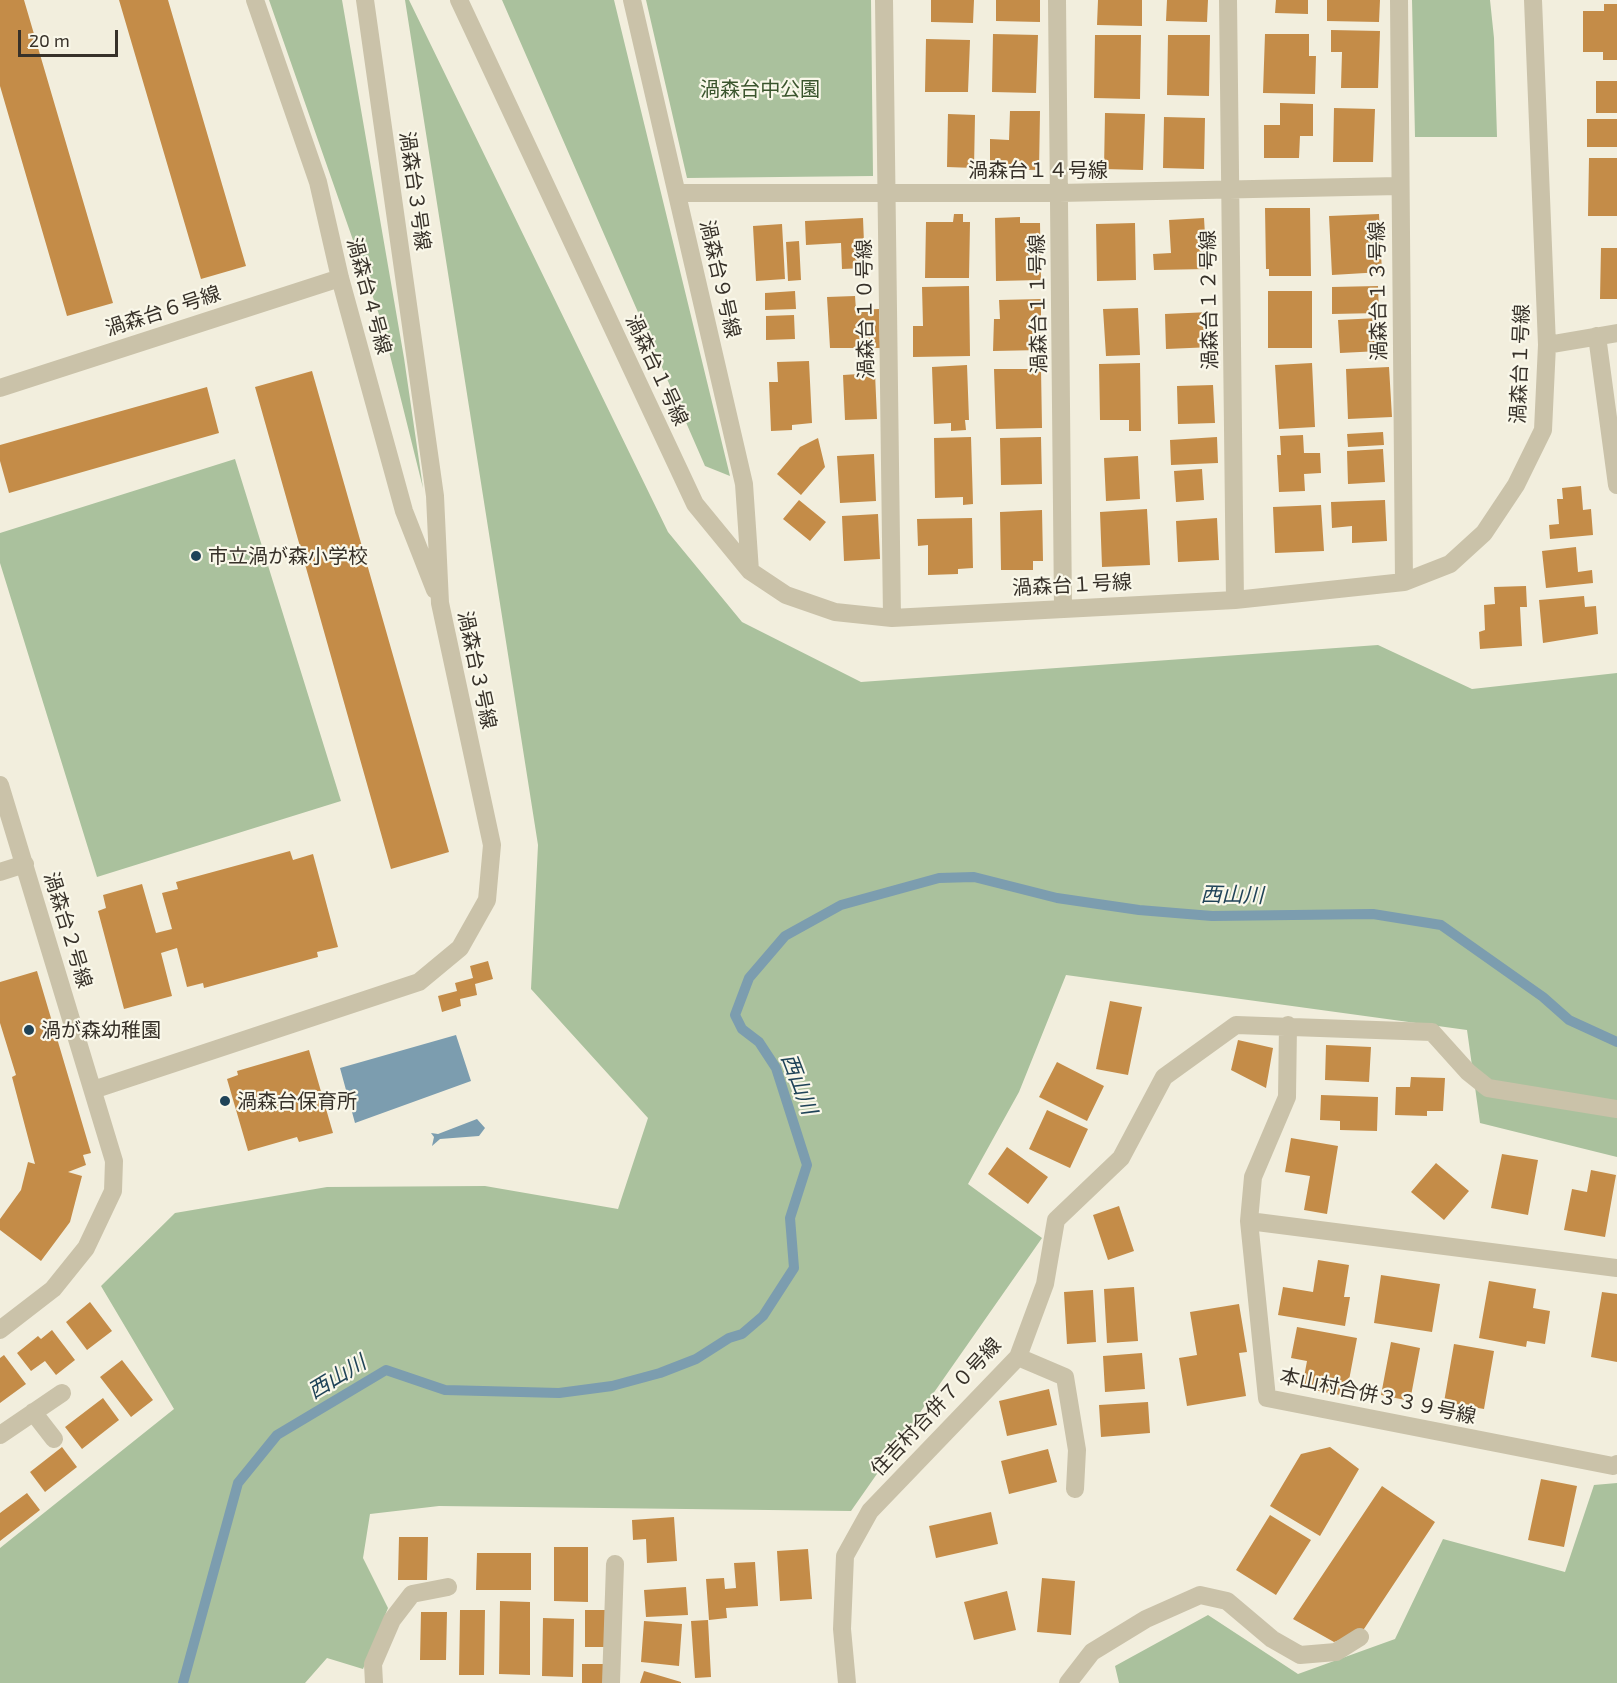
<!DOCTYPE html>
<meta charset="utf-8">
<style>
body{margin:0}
#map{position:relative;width:1617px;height:1683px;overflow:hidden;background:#f2eedd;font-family:"Exo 2",sans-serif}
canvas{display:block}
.scale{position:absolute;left:18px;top:30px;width:100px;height:27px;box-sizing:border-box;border:3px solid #373129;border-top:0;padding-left:8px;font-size:18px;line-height:21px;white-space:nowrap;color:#373129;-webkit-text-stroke:4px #f9f7e9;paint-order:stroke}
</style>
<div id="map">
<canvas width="1617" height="1683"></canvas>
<div class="scale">20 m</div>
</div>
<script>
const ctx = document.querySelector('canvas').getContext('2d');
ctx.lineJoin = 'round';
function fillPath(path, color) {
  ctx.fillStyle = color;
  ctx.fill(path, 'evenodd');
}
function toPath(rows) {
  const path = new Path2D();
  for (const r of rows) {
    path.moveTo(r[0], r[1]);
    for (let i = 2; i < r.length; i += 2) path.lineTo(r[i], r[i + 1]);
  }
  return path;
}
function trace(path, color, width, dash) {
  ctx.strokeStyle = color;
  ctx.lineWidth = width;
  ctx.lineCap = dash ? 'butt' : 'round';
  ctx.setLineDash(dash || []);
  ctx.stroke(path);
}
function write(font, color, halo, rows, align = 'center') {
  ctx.font = font + ' "Exo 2","Noto Sans JP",sans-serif';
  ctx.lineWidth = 4.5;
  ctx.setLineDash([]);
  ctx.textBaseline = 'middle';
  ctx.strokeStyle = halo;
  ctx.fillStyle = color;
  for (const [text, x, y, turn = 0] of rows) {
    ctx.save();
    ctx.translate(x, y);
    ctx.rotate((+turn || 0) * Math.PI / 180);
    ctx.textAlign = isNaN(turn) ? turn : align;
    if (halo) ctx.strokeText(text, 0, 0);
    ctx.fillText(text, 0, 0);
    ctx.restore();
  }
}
const green = toPath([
 [269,0,342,0,404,358,423,488,382,323],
 [405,0,409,0,668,532,742,622,861,682,1378,645,1472,689,1617,673,1617,1157,1480,1123,1467,1030,1066,975,1019,1092,968,1184,1042,1238,851,1511,439,1506,370,1514,363,1558,388,1608,363,1669,327,1658,305,1683,0,1683,0,1548,174,1409,101,1286,175,1213,327,1187,485,1186,618,1209,648,1118,531,989,538,845],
 [502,0,614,0,730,476,705,466],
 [646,0,871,0,873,176,687,178],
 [1412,0,1490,0,1494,38,1497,137,1415,137],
 [235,459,341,801,97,877,0,563,0,533],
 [1617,1483,1617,1683,1119,1683,1115,1666,1208,1615,1298,1674,1395,1639,1443,1539,1565,1572,1594,1485]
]);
const water = toPath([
 [456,1035,471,1081,355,1123,340,1068],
 [477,1119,485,1128,479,1136,440,1139,432,1146,434,1137,431,1133,438,1134]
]);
const stream = toPath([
 [183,1683,238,1483,277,1435,386,1370,445,1390,559,1393,612,1386,660,1373,696,1359,729,1338,742,1334,763,1316,794,1268,790,1218,807,1165,776,1068,759,1042,742,1029,735,1015,749,978,785,936,841,905,939,878,974,877,1057,898,1139,910,1212,916,1373,914,1441,925,1543,997,1569,1020,1617,1042]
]);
const building = toPath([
 [0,0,24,0,113,303,67,316,0,86],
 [119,0,168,0,246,266,201,279],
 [931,0,974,0,973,23,931,22],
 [996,0,1040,0,1040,22,996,21],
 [1098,0,1142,0,1142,26,1097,25],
 [1167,0,1208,0,1207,22,1166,21],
 [1276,0,1308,0,1308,14,1275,13],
 [1327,0,1380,0,1379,22,1327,21],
 [1604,4,1617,4,1617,60,1603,60,1603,52,1583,52,1583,11,1604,11],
 [1331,30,1380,31,1378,88,1341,88,1342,52,1331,52],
 [993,34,1038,35,1036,93,992,92],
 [1265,34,1309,34,1309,56,1316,56,1315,94,1263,93],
 [1095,35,1141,35,1140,99,1094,98],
 [1168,35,1210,35,1209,96,1167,95],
 [926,39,970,40,968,92,925,92],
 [1596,81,1617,81,1617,113,1596,113],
 [1280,103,1313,104,1313,136,1300,136,1299,158,1264,158,1264,125,1280,125],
 [1334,108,1375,109,1373,162,1333,162],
 [1010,111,1040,111,1039,170,990,169,990,139,1009,140],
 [1105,113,1145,114,1143,170,1104,169],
 [948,114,975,115,974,168,947,167],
 [1164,117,1205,118,1204,169,1163,168],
 [1587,119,1617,119,1617,147,1587,147],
 [1589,158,1617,158,1617,216,1588,216],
 [1265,208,1310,208,1311,276,1269,276,1269,269,1266,269],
 [954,214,963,214,963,222,970,222,969,278,925,278,926,222,953,222],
 [1379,214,1382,272,1332,275,1329,216],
 [1020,217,1020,223,1040,223,1041,280,996,281,995,218],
 [863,218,865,268,842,269,841,243,806,245,805,221],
 [1204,218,1207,269,1154,270,1153,254,1171,253,1169,220],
 [1135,223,1136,280,1097,281,1096,224],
 [782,224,785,279,756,281,753,226],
 [799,241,801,280,788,281,786,242],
 [1601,248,1617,248,1617,299,1600,299],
 [969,286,970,356,913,357,913,326,923,326,922,287],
 [1378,286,1379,313,1332,314,1332,287],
 [795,291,796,309,765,310,765,293],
 [1268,291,1312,291,1312,348,1268,348],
 [855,296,856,310,879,309,880,348,830,348,827,297],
 [1041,299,1041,350,993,351,994,319,1000,319,999,300],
 [1138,308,1140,355,1106,356,1103,309],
 [1211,312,1213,347,1166,349,1165,314],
 [794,315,795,339,766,340,766,316],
 [1378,318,1380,351,1340,353,1338,320],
 [809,361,812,423,792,425,792,430,771,431,769,382,778,382,777,362],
 [1140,363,1141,431,1129,431,1129,420,1100,420,1099,364],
 [1312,363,1315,427,1279,429,1275,365],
 [967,365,969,420,965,420,966,430,951,431,951,423,934,424,932,367],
 [1389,367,1392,417,1348,419,1346,369],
 [994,369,1041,369,1042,428,996,429],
 [312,371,449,852,391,869,255,387],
 [875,373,877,419,845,420,843,375],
 [1213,385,1215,423,1178,424,1177,386],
 [207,387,219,433,9,493,0,461,0,445],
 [1383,432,1384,445,1348,447,1347,434],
 [1303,435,1304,453,1320,453,1321,473,1304,474,1305,491,1279,492,1277,455,1281,455,1280,436],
 [971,437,973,504,963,505,963,497,935,498,934,438],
 [1041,437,1042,484,1001,485,1000,438],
 [1217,437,1218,463,1171,465,1170,440],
 [818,438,825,467,801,495,777,474,800,447],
 [1383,449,1385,482,1348,484,1347,451],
 [874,454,876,501,840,503,837,456],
 [1138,456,1140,499,1106,501,1104,458],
 [1202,469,1204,500,1176,502,1174,471],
 [1581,486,1583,510,1591,509,1593,535,1550,539,1549,525,1559,524,1557,499,1563,499,1562,488],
 [799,500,826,522,810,541,783,519],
 [1385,500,1387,541,1352,543,1352,526,1332,528,1331,502],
 [1321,505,1324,551,1275,553,1273,507],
 [1147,509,1150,565,1102,567,1100,512],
 [1042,510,1043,561,1033,561,1033,570,1001,570,1000,512],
 [878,514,880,559,844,561,842,516],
 [972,518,973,568,958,569,958,574,928,575,928,545,918,546,917,519],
 [1217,518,1219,560,1178,562,1176,521],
 [1576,547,1578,572,1592,570,1593,583,1546,588,1542,551],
 [1526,586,1527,607,1520,607,1522,646,1480,649,1479,632,1485,630,1484,605,1495,604,1494,587],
 [1584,596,1585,607,1596,606,1598,634,1543,643,1539,600],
 [290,851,293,860,313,854,338,947,317,952,318,957,204,988,203,983,187,987,177,948,161,953,172,996,124,1009,98,911,106,908,103,895,142,884,156,933,172,929,162,893,178,889,176,882],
 [488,961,493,979,475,984,477,995,460,999,461,1006,442,1012,438,996,457,991,455,983,473,978,470,966],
 [37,971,91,1153,83,1155,86,1165,68,1172,82,1176,70,1222,41,1261,0,1230,0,1219,21,1190,28,1162,35,1164,12,1077,16,1075,0,1023,0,982],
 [1110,1001,1142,1007,1128,1075,1096,1069],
 [1238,1040,1273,1048,1266,1088,1231,1070],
 [1326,1045,1371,1047,1369,1082,1325,1080],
 [309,1050,333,1133,299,1142,297,1137,248,1151,227,1079,238,1075,237,1071],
 [1057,1062,1104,1086,1087,1121,1039,1097],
 [1411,1077,1445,1078,1443,1111,1427,1111,1427,1116,1395,1115,1396,1087,1410,1087],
 [1321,1095,1378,1097,1377,1131,1340,1130,1340,1121,1320,1120],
 [1047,1110,1088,1129,1070,1168,1029,1149],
 [1291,1138,1338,1146,1327,1214,1304,1210,1310,1176,1285,1172],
 [1007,1147,1048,1177,1028,1204,988,1174],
 [1502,1154,1538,1160,1528,1215,1491,1208],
 [1436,1163,1469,1191,1444,1220,1411,1192],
 [1591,1170,1616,1175,1605,1237,1564,1230,1572,1189,1587,1192],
 [1119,1206,1134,1251,1108,1260,1093,1215],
 [1318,1260,1349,1265,1344,1297,1350,1297,1345,1326,1278,1315,1283,1287,1313,1292],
 [1381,1275,1440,1284,1432,1332,1374,1323],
 [1489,1281,1536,1289,1533,1308,1550,1311,1545,1344,1527,1341,1526,1347,1479,1338],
 [1134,1287,1138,1341,1107,1343,1104,1289],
 [1093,1290,1096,1342,1067,1344,1064,1292],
 [1602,1292,1617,1294,1617,1362,1591,1357],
 [90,1302,112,1331,87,1350,66,1322],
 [1239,1304,1247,1352,1239,1353,1246,1396,1187,1406,1179,1358,1197,1355,1190,1312],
 [1297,1327,1357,1338,1346,1396,1302,1388,1307,1361,1291,1358],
 [52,1330,75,1360,56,1375,45,1361,31,1371,17,1353,38,1336,41,1339],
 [1391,1342,1420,1348,1410,1401,1381,1395],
 [1454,1344,1494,1351,1484,1409,1444,1402],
 [1142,1353,1145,1389,1105,1392,1103,1356],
 [4,1355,26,1384,0,1403,0,1358],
 [122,1360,153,1400,131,1417,100,1377],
 [1049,1389,1057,1425,1007,1436,999,1401],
 [103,1398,119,1420,82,1449,65,1427],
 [1148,1402,1150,1433,1101,1437,1099,1405],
 [62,1447,77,1467,45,1492,30,1472],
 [1330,1447,1359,1469,1320,1536,1270,1506,1301,1454],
 [1048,1449,1057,1482,1009,1494,1001,1461],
 [1541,1479,1577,1486,1564,1547,1528,1540],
 [1382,1486,1435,1522,1362,1632,1334,1642,1293,1619],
 [27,1493,40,1510,0,1541,0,1513],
 [991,1512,998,1544,936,1558,929,1526],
 [1270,1515,1311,1540,1276,1595,1236,1570],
 [674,1517,677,1561,647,1563,646,1539,633,1540,632,1520],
 [399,1537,428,1537,427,1580,398,1580],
 [554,1547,588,1547,588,1602,554,1601],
 [808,1549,812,1599,780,1601,777,1551],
 [477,1553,531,1553,531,1590,476,1590],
 [755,1562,758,1606,726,1608,727,1618,709,1620,706,1579,724,1578,725,1589,736,1588,734,1563],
 [1042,1578,1075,1581,1071,1635,1037,1632],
 [686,1587,688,1615,646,1617,644,1590],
 [1007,1591,1016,1630,974,1640,964,1602],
 [500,1601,530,1602,530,1675,499,1674],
 [460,1610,485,1610,484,1675,459,1675],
 [585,1610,608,1610,608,1647,585,1647],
 [421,1612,447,1612,446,1660,420,1660],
 [543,1618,574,1619,573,1677,542,1676],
 [708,1620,711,1677,695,1678,691,1621],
 [644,1621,682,1624,679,1666,641,1662],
 [582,1664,606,1664,606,1683,582,1683],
 [644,1671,681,1682,681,1683,640,1683]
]);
const minor = toPath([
 [255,0,318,182,340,278,404,511,435,590],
 [459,0,695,504,750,571,786,595,835,612,892,618,1235,600,1404,582,1450,564,1484,533,1516,485,1543,430,1547,345,1533,0],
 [632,0,744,484,750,571],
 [884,0,892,618],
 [1057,0,1063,608],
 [1228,0,1235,600],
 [1399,0,1404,582],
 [677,193,1059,193,1399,186],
 [1597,336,1617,485],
 [1547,345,1617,333],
 [0,388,340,278],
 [0,785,114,1161,113,1191,86,1248,53,1289,0,1330],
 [0,872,25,864],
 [93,1090,419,982,460,948,487,900,492,845,440,603,435,496,365,0],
 [1249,1221,1253,1177,1287,1097,1288,1025],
 [1617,1268,1249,1221,1267,1398,1613,1466,1617,1464],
 [1018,1357,1065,1377,1077,1450,1075,1489],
 [33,1412,54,1439],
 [0,1435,62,1393],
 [374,1683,373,1664,392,1620,412,1594,448,1587],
 [611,1683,615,1564],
 [847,1683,842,1629,845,1556,870,1511,1018,1357,1045,1284,1056,1220,1121,1158,1164,1077,1236,1025,1432,1032,1468,1072,1488,1088,1617,1109],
 [1068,1683,1092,1652,1146,1619,1200,1595,1227,1601,1272,1639,1300,1655,1336,1652,1360,1637]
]);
const markers = [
 [196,556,6,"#1f4358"],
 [29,1030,6,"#1f4358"],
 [225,1101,6,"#1f4358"]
];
const parkNames = [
 ["渦森台中公園",760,89]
];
const streetNames = [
 ["渦森台１４号線",1038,170],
 ["渦森台３号線",415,191,82],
 ["渦森台９号線",720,279,77],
 ["渦森台１３号線",1378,291,-91],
 ["渦森台４号線",369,296,75],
 ["渦森台１２号線",1209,300,-91],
 ["渦森台１１号線",1038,304,-91],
 ["渦森台１０号線",865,309,-91],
 ["渦森台６号線",163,311,-18],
 ["渦森台１号線",1520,364,-88],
 ["渦森台１号線",657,370,65],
 ["渦森台１号線",1072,585,-3],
 ["渦森台３号線",477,670,78],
 ["渦森台２号線",68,930,73],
 ["本山村合併３３９号線",1378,1396,12],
 ["住吉村合併７０号線",936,1407,-47]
];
const poiNames = [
 ["市立渦が森小学校",208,556],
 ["渦が森幼稚園",41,1030],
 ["渦森台保育所",237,1101]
];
const waterNames = [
 ["西山川",1232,895,1],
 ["西山川",799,1084,69],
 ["西山川",337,1377,-31]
];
fillPath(green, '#aac19d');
fillPath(water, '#7c9daf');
trace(stream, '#7c9daf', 10);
fillPath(building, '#c48c48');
trace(minor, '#cac2a9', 18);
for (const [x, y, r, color] of markers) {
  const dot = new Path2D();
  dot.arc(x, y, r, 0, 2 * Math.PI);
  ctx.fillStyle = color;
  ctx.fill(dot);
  trace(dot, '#f9f7e9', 2);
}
write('20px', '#3a552d', '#f9f7e9', parkNames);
write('20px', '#373129', '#f9f7e9', streetNames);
write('20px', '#373129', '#f9f7e9', poiNames, 'left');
write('italic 21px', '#1f4358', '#f9f7e9', waterNames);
</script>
